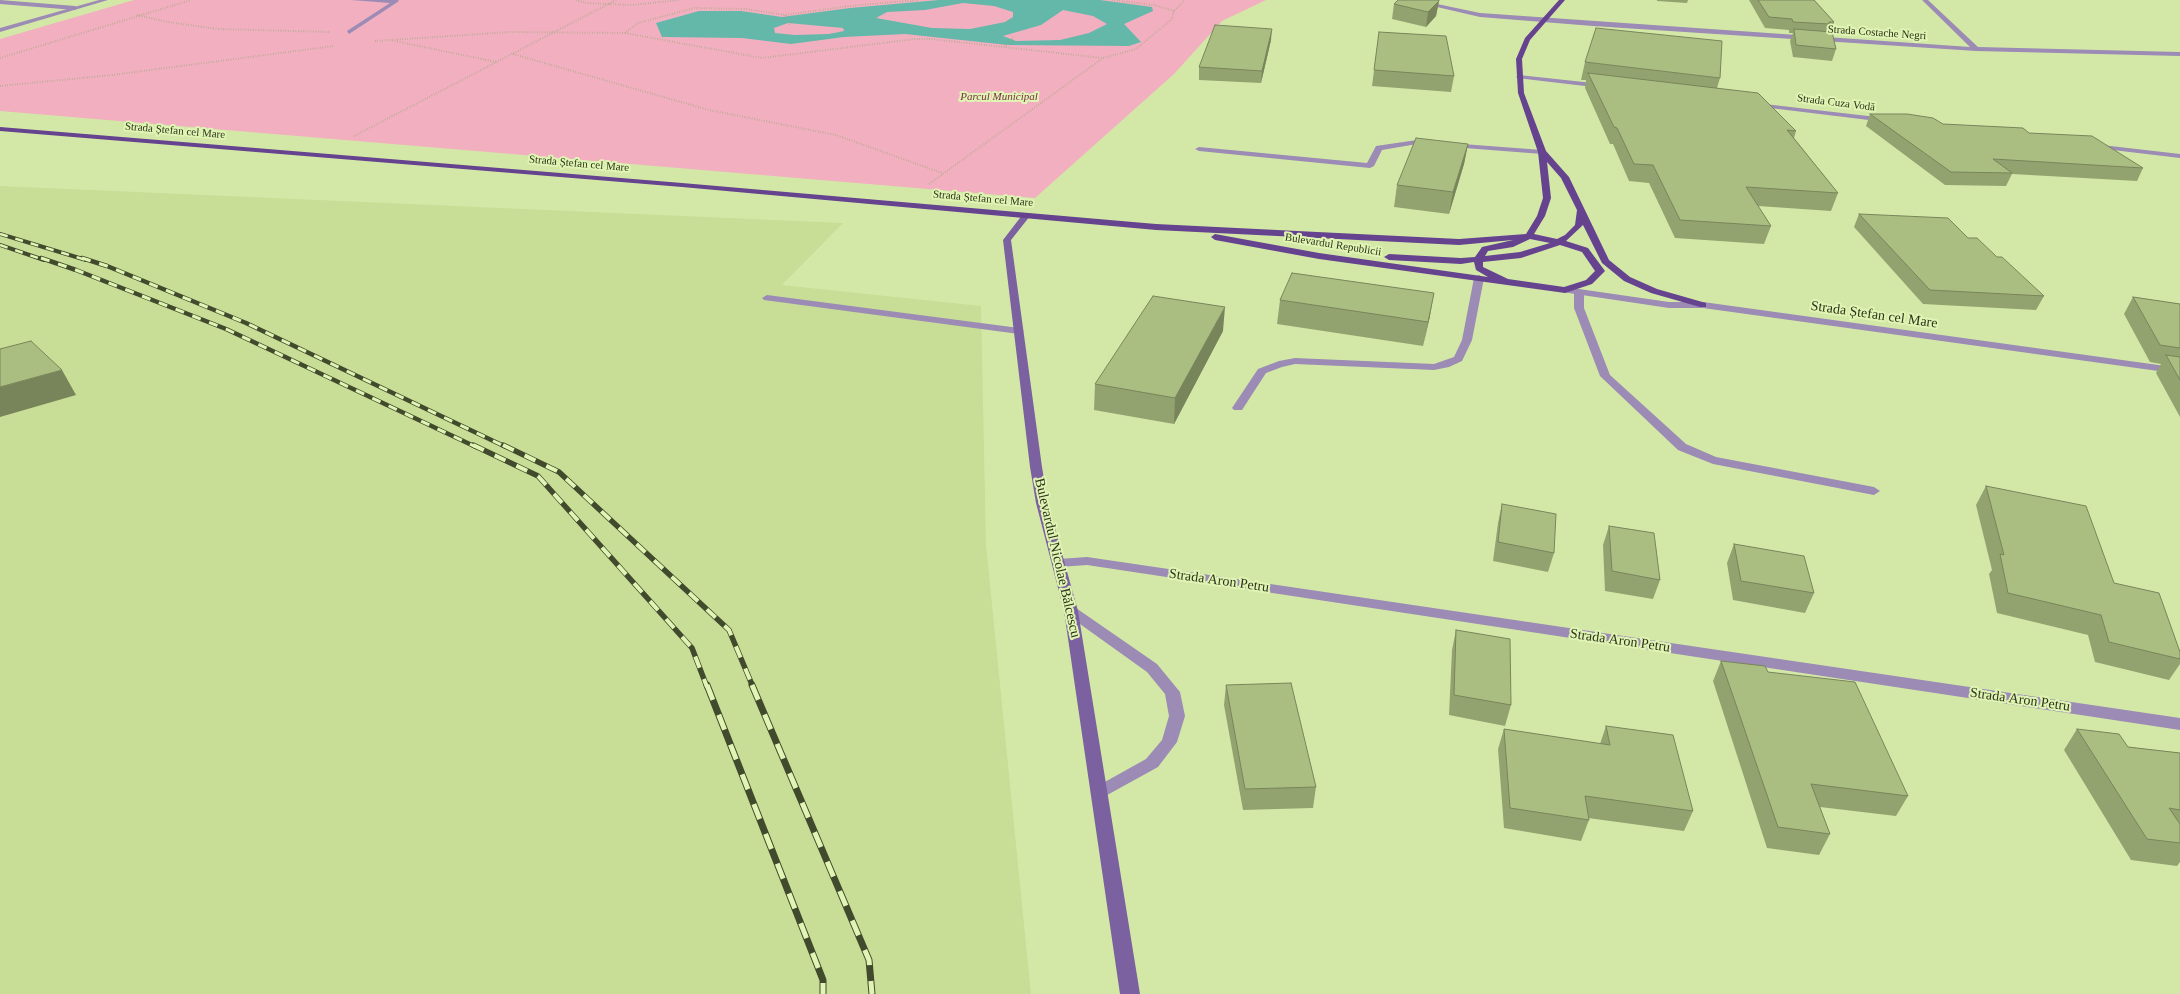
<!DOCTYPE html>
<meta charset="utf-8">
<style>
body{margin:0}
canvas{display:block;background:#d3e8a7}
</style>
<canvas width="2180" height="994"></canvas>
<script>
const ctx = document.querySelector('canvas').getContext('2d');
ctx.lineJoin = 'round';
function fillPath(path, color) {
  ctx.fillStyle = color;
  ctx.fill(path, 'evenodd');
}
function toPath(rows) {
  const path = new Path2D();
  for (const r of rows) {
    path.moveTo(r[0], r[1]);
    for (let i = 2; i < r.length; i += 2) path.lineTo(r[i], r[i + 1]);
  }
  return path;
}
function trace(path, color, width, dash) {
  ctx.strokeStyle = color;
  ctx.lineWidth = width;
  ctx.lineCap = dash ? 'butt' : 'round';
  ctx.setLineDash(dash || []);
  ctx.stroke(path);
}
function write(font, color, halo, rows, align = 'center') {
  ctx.font = font + ' Georgia,serif';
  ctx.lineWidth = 4;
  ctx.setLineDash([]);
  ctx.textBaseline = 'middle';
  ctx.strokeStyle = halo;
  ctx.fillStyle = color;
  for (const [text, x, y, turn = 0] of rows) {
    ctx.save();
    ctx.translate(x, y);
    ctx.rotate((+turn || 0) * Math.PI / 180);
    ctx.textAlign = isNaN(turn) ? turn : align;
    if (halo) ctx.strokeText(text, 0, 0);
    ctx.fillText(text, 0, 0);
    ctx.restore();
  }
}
const built = toPath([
 [0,186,843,223,782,285,981,306,986,544,1031,994,0,994]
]);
const green = toPath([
 [134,0,1266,0,1222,21,1174,74,1035,198,0,111,0,39]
]);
const water = toPath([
 [939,0,1100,0,1152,7,1153,11,1124,24,1141,42,1129,46,1008,45,905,34,844,37,791,44,742,38,662,37,656,23,699,11,741,11,782,17,850,8],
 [963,3,994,6,1013,12,1013,17,1005,22,970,29,932,28,876,18,887,12,925,10],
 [1063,10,1093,16,1107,24,1089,33,1060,40,1016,41,1003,36,1041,25],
 [788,23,843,28,844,31,829,34,795,35,775,33,774,28]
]);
const path = toPath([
 [576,0,587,3,632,5,679,0],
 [918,0,849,6,785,15,746,9,694,8,638,23,625,33,762,58,915,39,931,39,1103,58],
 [1112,0,1154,5,1174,11],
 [137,15,168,22,218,29,330,32],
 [785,15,790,25],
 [390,40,496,62],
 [375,41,510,32,625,33],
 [1005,46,1014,37],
 [513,54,709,110,836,135,942,173],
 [0,58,191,0],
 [0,86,112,75,334,46],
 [354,136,616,0],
 [929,184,1103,58,1136,49,1172,19,1174,11,1185,0]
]);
const service = toPath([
 [0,0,75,6,78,8,75,10,0,4,0,0],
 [351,0,398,0,399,1,349,34,347,31,390,3,351,0],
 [1417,140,1434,143,1430,145,1417,144,1382,150,1374,166,1370,168,1199,151,1195,149,1199,147,1367,163,1376,146,1417,140],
 [1449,143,1542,150,1546,152,1542,154,1452,147,1448,145,1449,143],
 [1479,275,1484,278,1472,340,1462,361,1449,367,1434,370,1295,364,1282,367,1266,373,1242,410,1234,410,1232,408,1258,369,1279,361,1295,358,1434,364,1454,357,1462,340,1474,278,1479,275],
 [1579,289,1584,292,1584,308,1610,375,1686,444,1716,457,1874,487,1880,491,1874,495,1713,464,1678,450,1600,376,1574,308,1574,292,1579,289],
 [767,295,1019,328,1024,331,1019,334,764,300,762,298,767,295],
 [1071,606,1076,608,1157,664,1180,692,1185,716,1177,742,1158,767,1100,799,1094,798,1092,793,1094,788,1146,759,1162,740,1169,716,1165,694,1147,672,1066,614,1064,611,1066,608,1071,606]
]);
const minor = toPath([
 [1407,0,1418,0,1480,13,1970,47,1922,0,1928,0,1978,47,2180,52,2180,56,1976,51,1593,26,1480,17,1407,0],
 [1519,75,1602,84,1605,86,1602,88,1517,78,1516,77,1519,75],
 [1756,103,1885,118,1889,120,1885,122,1754,106,1754,104,1756,103],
 [2093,144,2180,154,2180,158,2096,148,2093,148,2093,144],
 [1087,557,2180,718,2180,730,1087,565,1059,567,1052,563,1059,559,1087,557]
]);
const tertiary = toPath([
 [99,0,108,0,0,32,0,28,99,0],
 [1565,287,1669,302,1703,302,2180,368,2180,374,1703,308,1669,308,1562,292,1562,288,1565,287]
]);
const secondary = toPath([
 [1023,214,1030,216,1011,240,1042,467,1048,503,1078,611,1140,994,1120,994,1064,611,1036,503,1030,467,1003,240,1023,214]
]);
const primary = toPath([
 [1559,0,1565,0,1530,40,1522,59,1524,93,1546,151,1569,177,1609,260,1630,277,1657,289,1706,303,1706,307,1700,307,1651,293,1624,281,1602,263,1583,225,1566,241,1588,248,1605,271,1592,284,1565,293,1319,259,1215,240,1211,237,1215,234,1319,253,1488,277,1476,270,1474,262,1461,264,1389,260,1384,257,1389,254,1461,258,1475,257,1482,247,1513,240,1459,245,1156,230,682,187,0,131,0,127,682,183,1156,224,1459,239,1526,234,1537,216,1543,198,1538,152,1518,93,1516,59,1525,38,1559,0],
 [1547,162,1561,178,1577,210,1575,225,1565,235,1557,239,1534,234,1545,216,1551,198,1547,162],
 [1530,239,1550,243,1520,252,1485,256,1488,251,1513,247,1530,239],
 [1560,245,1582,252,1595,271,1586,280,1564,287,1508,279,1483,267,1483,262,1521,258,1560,245]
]);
const railFar3 = toPath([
 [0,234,86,260],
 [0,245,44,260]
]);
const railFar2 = toPath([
 [41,258,76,270,226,329,476,447],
 [82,258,107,266,246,323,506,447]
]);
const railFar1 = toPath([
 [473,445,538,476,692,648,707,687],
 [503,445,559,472,729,630,753,687]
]);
const rail = toPath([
 [707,685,823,980,823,994],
 [752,685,869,960,872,994]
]);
const wall = toPath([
 [1657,0,1688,0,1687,3,1657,1],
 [1749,0,1814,0,1834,22,1831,32,1836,49,1832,61,1793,57,1790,41,1793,33,1789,33,1789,30,1765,28],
 [1439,1,1436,16,1426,27,1392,19,1394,4],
 [1379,32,1454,76,1451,92,1372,86],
 [1271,40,1261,83,1199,80,1199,67],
 [1585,62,1720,78,1717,88,1796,131,1794,138,1838,193,1831,211,1758,206,1771,226,1764,244,1675,238,1649,183,1629,181,1613,144,1610,144,1585,88,1586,80,1581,80],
 [1870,114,1943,124,2029,133,2143,168,2137,181,2012,174,2006,186,1945,185,1866,126],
 [1468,144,1464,164,1449,214,1394,207,1397,185],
 [1859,214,1968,238,1997,257,2044,296,2036,310,1923,304,1854,227],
 [2133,297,2180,304,2180,417,2156,373,2161,364,2150,362,2124,314],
 [1280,300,1430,316,1423,346,1277,324],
 [1223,331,1174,424,1094,410,1095,384],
 [1986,486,2114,583,2180,652,2180,664,2169,680,2095,662,2088,635,1997,613,1989,574,1992,570,1976,505],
 [1502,504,1554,553,1548,572,1493,561,1498,523],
 [1609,526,1660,580,1653,599,1605,591,1603,545],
 [1734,544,1814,593,1805,613,1733,600,1727,563],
 [1456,630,1511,705,1505,726,1449,715,1452,650],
 [1721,661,1768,672,1908,796,1896,816,1820,807,1830,834,1819,855,1767,848,1713,681],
 [1226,685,1316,787,1313,808,1243,810,1224,705],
 [1606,726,1693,811,1684,831,1588,818,1589,820,1581,841,1504,828,1498,749,1504,729,1600,744],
 [2077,729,2128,747,2180,753,2180,862,2177,866,2131,860,2064,750]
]);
const shadedWall = toPath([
 [1439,1,1436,16,1426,27,1428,12],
 [1272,29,1271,40,1261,83,1262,71],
 [1468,144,1464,164,1449,214,1453,192],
 [1434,293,1430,316,1423,346,1428,322],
 [1225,307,1223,331,1174,424,1175,398],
 [62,370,76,395,0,417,0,387]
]);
const building = toPath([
 [1398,0,1439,0,1439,1,1428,12,1394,4,1398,0],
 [1758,0,1814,0,1834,22,1829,22,1829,24,1793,22,1792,19,1769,17,1758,0],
 [1215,25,1272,29,1262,71,1199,67,1215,25],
 [1596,28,1722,41,1720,78,1585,62,1596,28],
 [1794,29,1832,32,1836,49,1796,45,1794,29],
 [1379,32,1446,36,1454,76,1374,70,1379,32],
 [1588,73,1758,93,1796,131,1787,130,1838,193,1746,187,1771,226,1680,220,1653,165,1634,164,1617,128,1614,127,1588,73],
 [1870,114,1907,114,1933,118,1943,124,2023,128,2029,133,2092,136,2143,168,1993,159,2012,173,1951,172,1870,114],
 [1416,138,1468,144,1453,192,1397,185,1416,138],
 [1859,214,1948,218,1968,238,1977,238,1997,257,2002,257,2044,296,1930,290,1859,214],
 [1292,273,1434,293,1428,322,1280,300,1292,273],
 [1153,296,1225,307,1175,398,1095,384,1153,296],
 [2133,297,2180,304,2180,348,2160,345,2133,297],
 [31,341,62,370,0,387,0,349,31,341],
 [2166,355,2180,357,2180,380,2166,355],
 [1986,486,2086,506,2114,583,2159,593,2180,652,2180,659,2109,642,2101,615,2008,593,2000,554,2004,555,1986,486],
 [1502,504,1556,514,1554,553,1498,542,1502,504],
 [1609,526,1654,533,1660,580,1612,571,1609,526],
 [1734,544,1804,556,1814,593,1741,581,1734,544],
 [1456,630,1510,639,1511,705,1454,695,1456,630],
 [1721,661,1765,666,1768,672,1855,682,1908,796,1811,784,1830,834,1778,827,1721,661],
 [1291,683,1316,787,1245,789,1226,685,1291,683],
 [1606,726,1673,735,1693,811,1585,796,1589,820,1510,808,1504,729,1610,745,1606,726],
 [2077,729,2119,734,2128,747,2180,753,2180,810,2169,808,2180,824,2180,843,2147,839,2077,729]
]);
const farStreetnames = [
 ["Strada Costache Negri",1877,33,4],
 ["Strada Cuza Vodă",1836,103,7],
 ["Strada Ștefan cel Mare",175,131,5],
 ["Strada Ștefan cel Mare",579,164,5],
 ["Strada Ștefan cel Mare",983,199,5],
 ["Bulevardul Republicii",1333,245,9]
];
const farParknames = [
 ["Parcul Municipal",999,97]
];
const streetNames = [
 ["Strada Ștefan cel Mare",1874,315,8],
 ["Bulevardul Nicolae Bălcescu",1057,558,77],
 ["Strada Aron Petru",1219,581,8],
 ["Strada Aron Petru",1620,641,8],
 ["Strada Aron Petru",2020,700,8]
];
fillPath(built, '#c8de96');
fillPath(green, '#f2afc0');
fillPath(water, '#64b8aa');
trace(path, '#99a976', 2, [0.5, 2]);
fillPath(service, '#9b8bb5');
fillPath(minor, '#9b8bb5');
fillPath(tertiary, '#9b8bb5');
fillPath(secondary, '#7b619f');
fillPath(primary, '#65438f');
trace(railFar3, '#414a2c', 4);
trace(railFar2, '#414a2c', 4.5);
trace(railFar1, '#414a2c', 5.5);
trace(rail, '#414a2c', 7);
trace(railFar3, '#e0f5b4', 2.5, [8]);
trace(railFar2, '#e0f5b4', 3, [9]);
trace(railFar1, '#e0f5b4', 4, [12]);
trace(rail, '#e0f5b4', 5, [16]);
fillPath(wall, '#93a370');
fillPath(shadedWall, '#78855b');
fillPath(building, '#abbe82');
trace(building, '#78855b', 1);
write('11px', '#2d341b', '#e0f5b4', farStreetnames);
write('italic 11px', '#7c2c47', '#e0f5b4', farParknames);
write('14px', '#2d341b', '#e0f5b4', streetNames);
</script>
